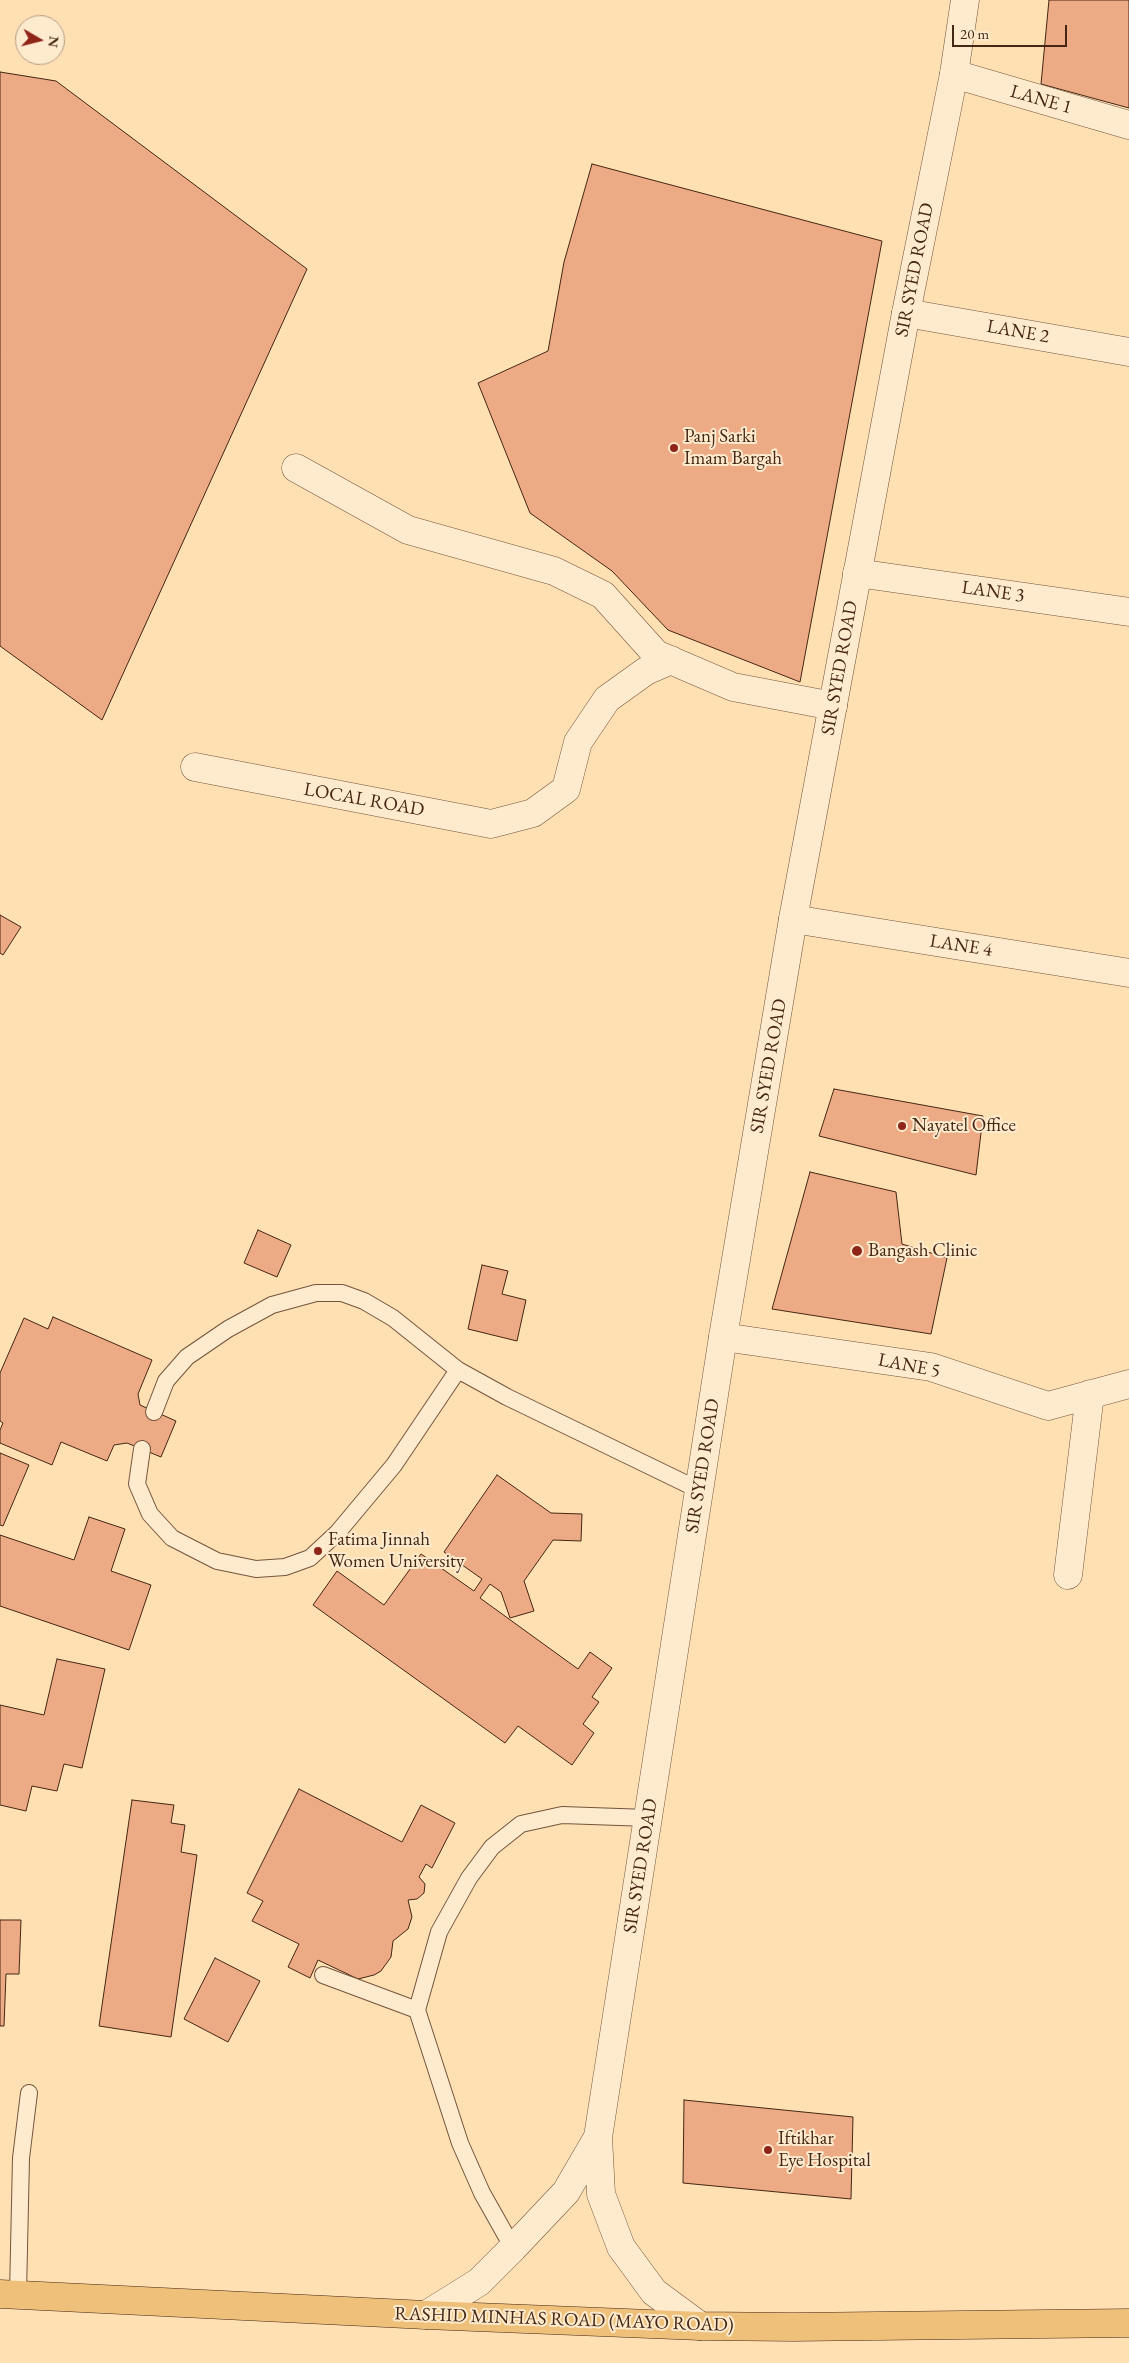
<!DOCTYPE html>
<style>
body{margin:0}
#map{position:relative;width:1129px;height:2363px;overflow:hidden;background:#fee0b3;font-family:"EB Garamond",serif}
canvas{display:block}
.north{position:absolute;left:15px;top:15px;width:50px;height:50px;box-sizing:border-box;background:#feebce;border:1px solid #b49c84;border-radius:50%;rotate:98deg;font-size:14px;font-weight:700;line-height:20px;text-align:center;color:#462614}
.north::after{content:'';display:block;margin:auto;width:18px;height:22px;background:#8f2418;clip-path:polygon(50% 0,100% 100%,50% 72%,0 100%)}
.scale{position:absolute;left:952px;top:25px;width:115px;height:22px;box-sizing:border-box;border:2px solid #462614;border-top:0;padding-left:6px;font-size:15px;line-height:18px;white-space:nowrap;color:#462614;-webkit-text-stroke:4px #feebce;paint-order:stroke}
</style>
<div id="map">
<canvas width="1129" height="2363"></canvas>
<div class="north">N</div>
<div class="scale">20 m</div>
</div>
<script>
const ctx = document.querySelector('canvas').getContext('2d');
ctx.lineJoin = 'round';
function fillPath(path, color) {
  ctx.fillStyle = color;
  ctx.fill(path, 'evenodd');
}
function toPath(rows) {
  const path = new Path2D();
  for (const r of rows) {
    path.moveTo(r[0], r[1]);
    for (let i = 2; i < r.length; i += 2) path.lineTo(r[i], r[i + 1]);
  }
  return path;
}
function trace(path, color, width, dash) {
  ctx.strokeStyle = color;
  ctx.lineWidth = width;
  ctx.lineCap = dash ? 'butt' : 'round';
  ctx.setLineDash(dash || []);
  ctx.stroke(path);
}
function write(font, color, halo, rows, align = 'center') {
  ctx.font = font + ' "EB Garamond",serif';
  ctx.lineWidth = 4;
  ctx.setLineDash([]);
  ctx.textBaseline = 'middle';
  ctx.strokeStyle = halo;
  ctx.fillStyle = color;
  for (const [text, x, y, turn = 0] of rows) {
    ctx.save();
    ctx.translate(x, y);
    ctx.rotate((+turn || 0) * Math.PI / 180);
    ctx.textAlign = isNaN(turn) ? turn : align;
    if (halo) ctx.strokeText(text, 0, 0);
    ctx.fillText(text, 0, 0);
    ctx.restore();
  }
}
const building = toPath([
 [1049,0,1129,0,1129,108,1041,84,1049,0],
 [0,72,56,81,307,269,102,720,0,646,0,72],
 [592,164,882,241,800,682,668,630,612,571,530,513,478,383,548,351,564,262,592,164],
 [0,915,21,927,3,955,0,953,0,915],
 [834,1089,983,1116,976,1175,819,1136,834,1089],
 [810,1172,896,1192,902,1244,947,1258,931,1334,772,1309,810,1172],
 [258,1230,291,1245,277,1277,244,1263,258,1230],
 [482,1265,508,1271,502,1294,526,1300,517,1341,468,1329,482,1265],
 [53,1317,152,1360,138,1394,140,1405,176,1421,161,1457,127,1443,114,1445,107,1461,61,1442,52,1465,0,1443,0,1430,3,1423,0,1421,0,1373,24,1318,48,1329,53,1317],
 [0,1453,29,1465,3,1526,0,1525,0,1453],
 [497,1475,551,1513,582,1514,581,1541,553,1540,524,1581,534,1611,510,1618,501,1592,490,1584,480,1598,578,1669,590,1652,612,1668,592,1697,599,1702,583,1724,594,1733,572,1765,518,1726,505,1743,313,1605,337,1571,384,1605,421,1554,474,1591,482,1579,444,1552,497,1475],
 [89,1517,125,1529,111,1571,151,1585,129,1650,0,1606,0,1535,74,1560,89,1517],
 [57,1659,105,1669,82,1768,64,1764,57,1791,32,1786,26,1811,0,1805,0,1705,44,1715,57,1659],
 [299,1789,402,1842,421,1805,455,1823,432,1868,426,1864,419,1877,425,1884,424,1893,417,1899,408,1900,412,1917,408,1929,393,1941,391,1957,381,1971,374,1975,358,1979,318,1960,310,1978,288,1967,299,1944,252,1921,263,1901,247,1893,299,1789],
 [132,1800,174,1805,171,1823,185,1825,181,1852,197,1855,171,2037,99,2026,132,1800],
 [0,1920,21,1920,19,1974,6,1974,4,2026,0,2026,0,1920],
 [215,1958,260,1981,228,2042,184,2019,215,1958],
 [684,2100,853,2117,851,2199,683,2183,684,2100]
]);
const service = toPath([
 [154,1412,166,1381,187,1357,228,1329,272,1305,316,1293,342,1293,364,1301,393,1318,458,1370,507,1397,699,1490],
 [142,1449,137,1484,150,1514,172,1538,217,1561,256,1569,285,1567,310,1558,338,1532,394,1465,458,1370],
 [323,1975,417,2010],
 [513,2248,482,2193,460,2143,417,2010,439,1932,469,1878,492,1847,521,1824,562,1815,648,1818],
 [18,2294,21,2158,29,2093]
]);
const minor = toPath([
 [954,74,1129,125],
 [906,313,1129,352],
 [296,468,408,530,554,571,603,595,656,654,733,687,833,706],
 [857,573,1129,612],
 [195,767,491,824,533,813,566,789,578,742,607,699,646,671,671,660],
 [793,919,1129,973],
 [723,1337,931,1367,1048,1406,1129,1384],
 [1068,1575,1090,1394]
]);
const tertiary = toPath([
 [426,2315,479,2282,513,2248,566,2192,598,2137],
 [700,2326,654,2292,621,2247,601,2194,598,2137,723,1337,793,919,906,313,954,74,965,0]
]);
const primary = toPath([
 [0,2294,426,2315,700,2326,793,2327,1129,2323]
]);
const markers = [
 [674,448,5,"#8f2418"],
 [902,1126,5,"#8f2418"],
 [857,1251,6,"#8f2418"],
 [318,1551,5,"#8f2418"],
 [768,2150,5,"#8f2418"]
];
const streetNames = [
 ["LANE 1",1041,100,16],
 ["SIR SYED ROAD",915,270,-79],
 ["LANE 2",1018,332,10],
 ["LANE 3",993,592,8],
 ["SIR SYED ROAD",840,668,-80],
 ["LOCAL ROAD",364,800,10],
 ["LANE 4",961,946,9],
 ["SIR SYED ROAD",769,1066,-80],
 ["LANE 5",909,1366,11],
 ["SIR SYED ROAD",703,1466,-81],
 ["SIR SYED ROAD",641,1866,-81],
 ["RASHID MINHAS ROAD (MAYO ROAD)",564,2320,2]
];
const poiNames = [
 ["Panj Sarki",684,437],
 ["Imam Bargah",684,459],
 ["Nayatel Office",912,1126],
 ["Bangash Clinic",868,1251],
 ["Fatima Jinnah",328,1540],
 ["Women University",328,1562],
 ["Iftikhar",778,2139],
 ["Eye Hospital",778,2161]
];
fillPath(building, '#ecaa85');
trace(building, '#462614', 1);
trace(service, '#74543c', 18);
trace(minor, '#74543c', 29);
trace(tertiary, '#74543c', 29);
trace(primary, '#462614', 29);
trace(service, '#feebce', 16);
trace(minor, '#feebce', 28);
trace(tertiary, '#feebce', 28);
trace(primary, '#efc07a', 28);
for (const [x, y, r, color] of markers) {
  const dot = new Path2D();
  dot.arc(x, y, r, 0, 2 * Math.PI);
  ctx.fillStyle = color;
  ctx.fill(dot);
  trace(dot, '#feebce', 2);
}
write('19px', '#462614', '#feebce', streetNames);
write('19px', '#462614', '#feebce', poiNames, 'left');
</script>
